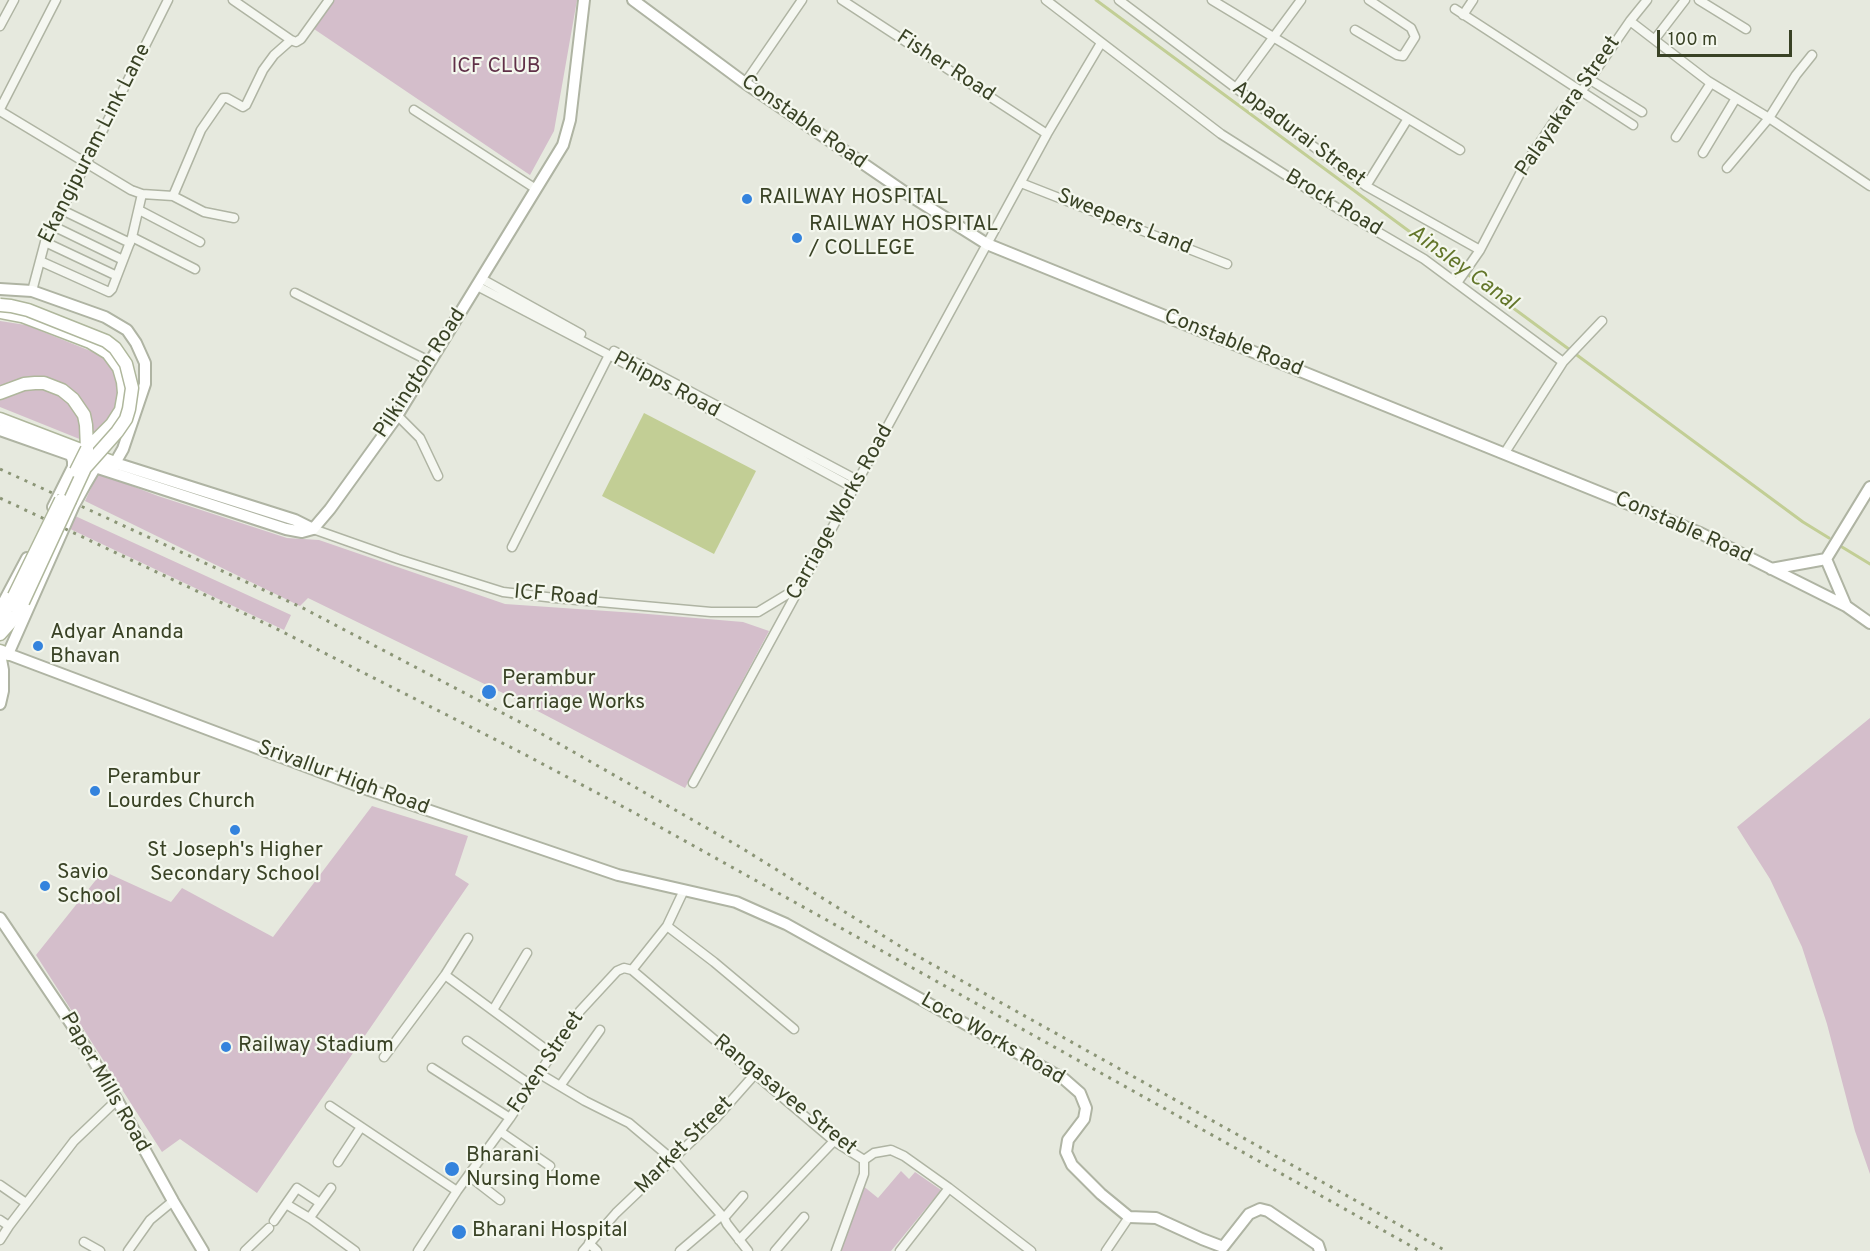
<!DOCTYPE html>
<style>
body{margin:0}
#map{position:relative;width:1870px;height:1251px;overflow:hidden;background:#e6e9de;font-family:Overpass,sans-serif}
canvas{display:block}
.scale{position:absolute;left:1657px;top:30px;width:135px;height:27px;box-sizing:border-box;border:3px solid #394225;border-top:0;padding-left:8px;font-size:18px;line-height:21px;white-space:nowrap;color:#394225;-webkit-text-stroke:4px #f4f7ee;paint-order:stroke}
</style>
<div id="map">
<canvas width="1870" height="1251"></canvas>
<div class="scale">100 m</div>
</div>
<script>
const ctx = document.querySelector('canvas').getContext('2d');
ctx.lineJoin = 'round';
function fillPath(path, color) {
  ctx.fillStyle = color;
  ctx.fill(path, 'evenodd');
}
function toPath(rows) {
  const path = new Path2D();
  for (const r of rows) {
    path.moveTo(r[0], r[1]);
    for (let i = 2; i < r.length; i += 2) path.lineTo(r[i], r[i + 1]);
  }
  return path;
}
function trace(path, color, width, dash) {
  ctx.strokeStyle = color;
  ctx.lineWidth = width;
  ctx.lineCap = dash ? 'butt' : 'round';
  ctx.setLineDash(dash || []);
  ctx.stroke(path);
}
function write(font, color, halo, rows, align = 'center') {
  ctx.font = font + ' Overpass,sans-serif';
  ctx.lineWidth = 4.5;
  ctx.setLineDash([]);
  ctx.textBaseline = 'middle';
  ctx.strokeStyle = halo;
  ctx.fillStyle = color;
  for (const [text, x, y, turn = 0] of rows) {
    ctx.save();
    ctx.translate(x, y);
    ctx.rotate((+turn || 0) * Math.PI / 180);
    ctx.textAlign = isNaN(turn) ? turn : align;
    if (halo) ctx.strokeText(text, 0, 0);
    ctx.fillText(text, 0, 0);
    ctx.restore();
  }
}
const green = toPath([
 [334,0,577,0,554,131,530,175,314,29],
 [0,321,26,325,113,360,121,384,112,415,87,442,0,407],
 [98,473,158,496,287,538,319,540,505,604,636,613,743,622,769,631,685,788,505,694,308,598,300,606,85,501],
 [73,515,291,615,284,630,68,528],
 [1870,718,1870,1174,1855,1131,1827,1024,1802,947,1770,879,1737,827],
 [372,806,468,836,455,875,469,884,257,1193,180,1139,162,1152,36,955,103,871,171,902,182,888,273,937],
 [901,1171,909,1179,915,1172,941,1190,891,1251,840,1251,862,1185,878,1198]
]);
const water = toPath([
 [644,413,756,471,714,554,602,496]
]);
const stream = toPath([
 [1096,0,1803,522,1829,538],
 [1842,547,1870,564]
]);
const street = toPath([
 [233,0,291,40,296,42,301,39,329,0],
 [842,0,1047,134],
 [1046,0,1221,134,1342,211,1424,259,1563,362,1504,454],
 [1119,0,1366,186,1480,250],
 [1212,0,1460,150],
 [1699,0,1746,29],
 [1455,9,1633,125],
 [1463,15,1473,0],
 [1630,21,1708,81,1769,118,1870,186],
 [0,26,14,0],
 [1355,30,1397,55,1403,56,1415,37,1411,28,1369,0],
 [1655,39,1685,0],
 [1589,79,1642,112],
 [745,83,802,0],
 [1236,88,1301,0],
 [0,109,56,0],
 [414,110,536,189],
 [0,111,131,190,142,194,173,196,204,212,234,218],
 [1676,137,1711,83],
 [1703,153,1736,98],
 [1727,168,1769,118,1796,75,1812,55],
 [1021,183,1227,264],
 [1366,186,1407,120],
 [142,194,132,237,195,269],
 [173,196,201,130,221,101,223,98,227,98,243,107,246,105,263,70,274,55,291,40],
 [62,210,130,243],
 [139,210,200,242],
 [53,226,123,260],
 [45,242,117,276],
 [40,261,109,292,112,289,132,237],
 [482,279,581,334],
 [1457,283,1480,250,1524,166,1561,111,1581,92,1630,21,1647,0],
 [477,286,609,355,854,488],
 [32,291,45,242,86,164,168,0],
 [295,293,431,362],
 [614,351,859,481],
 [1563,362,1602,321],
 [397,415,420,438,438,476],
 [313,529,398,559,503,592,555,598,711,612,758,612,801,586],
 [512,547,609,355],
 [693,783,1047,134,1101,43],
 [667,926,714,962,794,1029],
 [632,970,834,1141,864,1160,874,1153,891,1150,904,1156,949,1188,1031,1251],
 [445,975,552,1054],
 [493,1010,527,953],
 [467,1041,531,1085],
 [384,1057,445,975,468,938],
 [432,1068,510,1118],
 [540,1074,585,1101,629,1123,673,1160,724,1218,727,1224,748,1251],
 [560,1086,600,1030],
 [330,1106,457,1191],
 [501,1132,550,1166],
 [338,1162,361,1127],
 [469,1176,500,1200],
 [0,1185,26,1203],
 [331,1188,311,1216,311,1219,355,1251],
 [286,1204,311,1219],
 [724,1218,743,1196],
 [0,1220,9,1226,74,1141,117,1100],
 [274,1221,297,1188,320,1203],
 [0,1240,9,1226],
 [739,1240,834,1141],
 [84,1242,100,1251],
 [589,1243,597,1251],
 [128,1251,150,1220,173,1201],
 [245,1251,269,1228],
 [418,1251,457,1191,510,1118,580,1011,617,971,624,968,632,970,667,926,684,890],
 [583,1251,616,1213,716,1118,755,1074],
 [680,1251,721,1216],
 [775,1251,804,1217],
 [836,1251,864,1174,864,1160],
 [900,1251,949,1188],
 [1106,1251,1129,1217]
]);
const secondary = toPath([
 [633,0,745,83,836,145,906,193,987,244,1700,533,1846,606,1870,623],
 [0,289,32,291,105,317,127,330,136,343,145,363,145,384,123,449,115,463],
 [0,430,71,455,73,461,73,467,53,507],
 [115,463,95,468,85,485,74,505,8,654,369,790,618,875,736,902,763,914,786,924,1064,1079,1080,1093,1086,1108,1084,1119,1068,1140,1066,1152,1072,1165,1101,1194,1129,1217,1156,1218,1202,1239,1223,1247,1249,1214,1260,1209,1268,1211,1318,1245,1320,1251],
 [115,463,295,520,313,529],
 [98,468,286,529,302,532,313,529,330,509,395,419,563,145,570,120,584,0],
 [1826,559,1846,606],
 [1771,569,1826,559,1870,487],
 [0,609,27,558],
 [0,654,3,670,3,691,0,704],
 [0,918,74,1028,117,1100,173,1201,203,1251]
]);
const primary = toPath([
 [0,312,22,316,90,342,108,353,119,368,123,382,124,393,121,410,112,424,87,449],
 [0,393,24,384,35,383,44,383,62,390,73,399,84,415,86,425,87,449],
 [0,419,115,463],
 [0,620,14,596],
 [0,634,17,615,23,602],
 [0,651,8,654]
]);
const rail = toPath([
 [0,469,301,607,535,730,740,847,903,948,1446,1251],
 [0,498,273,627,522,753,633,812,1420,1251]
]);
const primaryBridge = toPath([
 [0,305,11,306,28,310,106,341,115,348,126,364,132,388,129,409,126,419,117,432,85,468,23,602],
 [76,471,87,449],
 [14,596,61,500]
]);
const markers = [
 [747,199,6,"#3483dd"],
 [797,238,6,"#3483dd"],
 [38,646,6,"#3483dd"],
 [489,692,8,"#3483dd"],
 [95,791,6,"#3483dd"],
 [235,830,6,"#3483dd"],
 [45,886,6,"#3483dd"],
 [226,1047,6,"#3483dd"],
 [452,1169,8,"#3483dd"],
 [459,1232,8,"#3483dd"]
];
const streetNames = [
 ["Fisher Road",945,67,33],
 ["Palayakara Street",1569,107,-55],
 ["Constable Road",803,123,35],
 ["Appadurai Street",1298,135,37],
 ["Ekangipuram Link Lane",96,144,-63],
 ["Brock Road",1333,204,31],
 ["Sweepers Land",1124,223,22],
 ["Constable Road",1233,344,22],
 ["Pilkington Road",421,374,-57],
 ["Phipps Road",666,386,28],
 ["Carriage Works Road",841,513,-61],
 ["Constable Road",1683,529,24],
 ["ICF Road",556,597,5],
 ["Srivallur High Road",343,779,20],
 ["Loco Works Road",992,1040,30],
 ["Foxen Street",547,1063,-56],
 ["Paper Mills Road",104,1083,60],
 ["Rangasayee Street",784,1096,39],
 ["Market Street",685,1146,-45]
];
const parkNames = [
 ["ICF CLUB",496,68]
];
const poiNames = [
 ["RAILWAY HOSPITAL",759,199],
 ["RAILWAY HOSPITAL",809,226],
 ["/ COLLEGE",809,250],
 ["Adyar Ananda",50,634],
 ["Bhavan",50,658],
 ["Perambur",502,680],
 ["Carriage Works",502,704],
 ["Perambur",107,779],
 ["Lourdes Church",107,803],
 ["St Joseph's Higher",235,852,"center"],
 ["Secondary School",235,876,"center"],
 ["Savio",57,874],
 ["School",57,898],
 ["Railway Stadium",238,1047],
 ["Bharani",466,1157],
 ["Nursing Home",466,1181],
 ["Bharani Hospital",472,1232]
];
const waterNames = [
 ["Ainsley Canal",1462,269,36]
];
fillPath(green, '#d4becb');
fillPath(water, '#c2ce95');
trace(stream, '#c2ce95', 3);
trace(street, '#afb4a3', 11);
trace(secondary, '#afb4a3', 14);
trace(primary, '#afb79c', 15);
trace(street, '#f5f7f1', 8);
trace(secondary, '#fff', 10);
trace(primary, '#fff', 12);
trace(rail, '#8b9576', 3, [3, 6]);
trace(primaryBridge, '#afb79c', 15, []);
trace(primaryBridge, '#fff', 12);
for (const [x, y, r, color] of markers) {
  const dot = new Path2D();
  dot.arc(x, y, r, 0, 2 * Math.PI);
  ctx.fillStyle = color;
  ctx.fill(dot);
  trace(dot, '#f4f7ee', 2);
}
write('21px', '#394225', '#f4f7ee', streetNames);
write('21px', '#603148', '#f4f7ee', parkNames);
write('21px', '#394225', '#f4f7ee', poiNames, 'left');
write('italic 22px', '#63762a', '#f4f7ee', waterNames);
</script>
